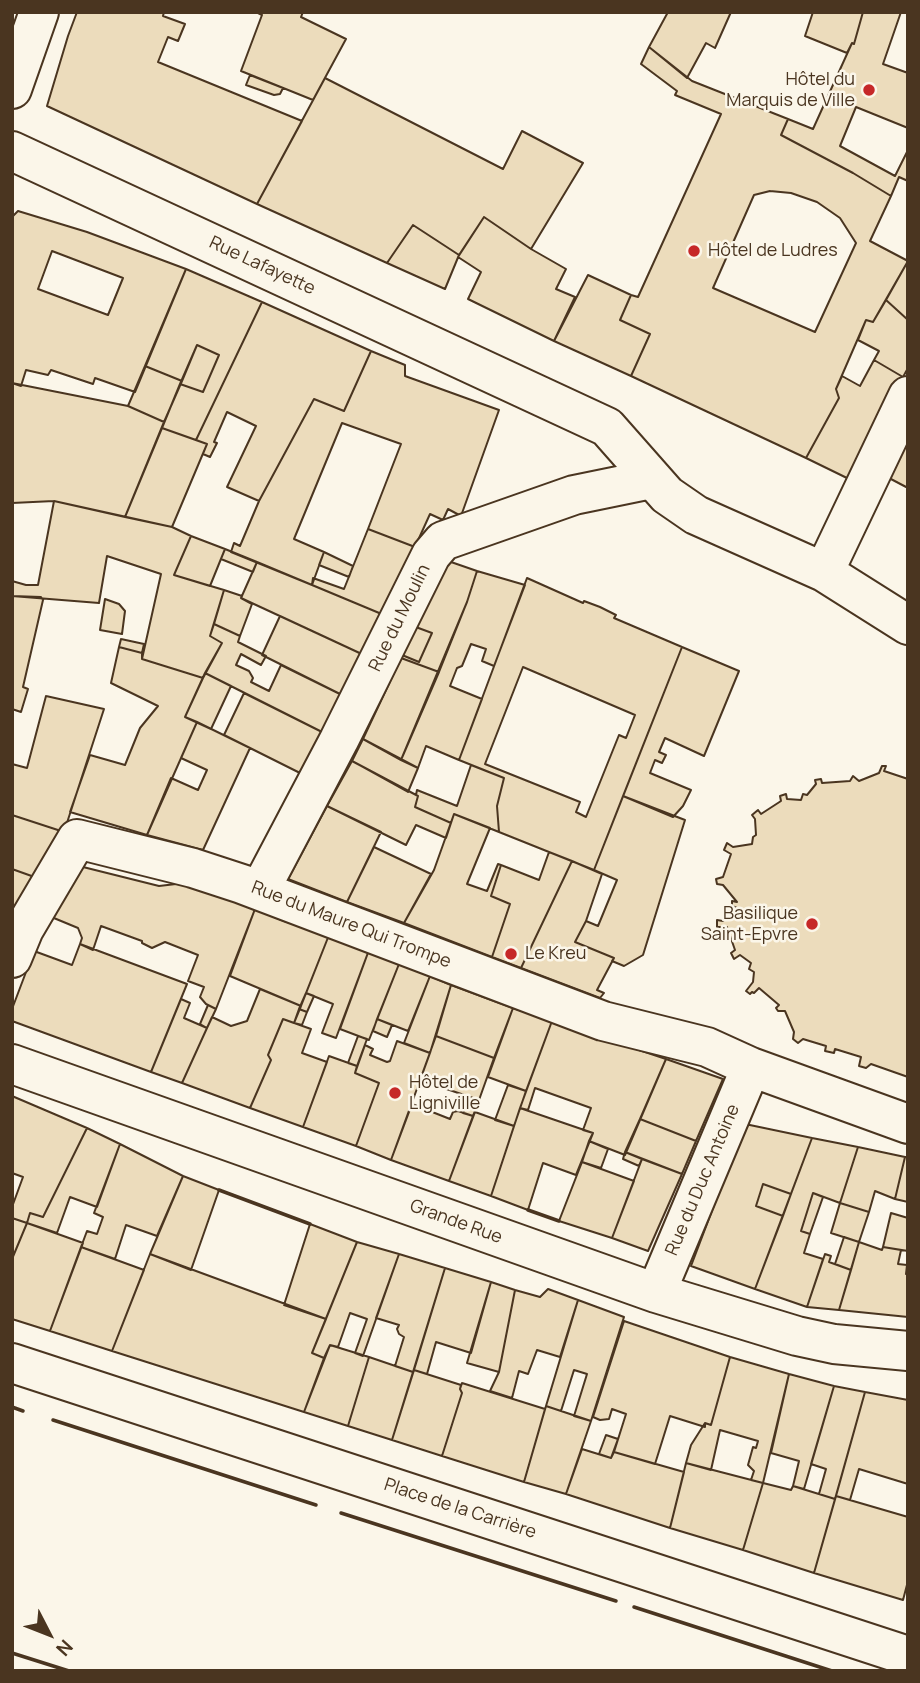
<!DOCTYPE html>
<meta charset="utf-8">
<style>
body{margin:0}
#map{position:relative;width:920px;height:1683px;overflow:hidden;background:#fbf6e9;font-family:Manrope,sans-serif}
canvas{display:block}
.frame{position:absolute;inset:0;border:14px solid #4a3520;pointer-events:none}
.north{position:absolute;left:14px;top:1599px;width:70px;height:70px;-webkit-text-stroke:5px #fbf6e9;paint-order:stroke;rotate:132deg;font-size:19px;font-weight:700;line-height:28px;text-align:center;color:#4a3520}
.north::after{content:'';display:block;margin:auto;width:24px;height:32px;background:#4a3520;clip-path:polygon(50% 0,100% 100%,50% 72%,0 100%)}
</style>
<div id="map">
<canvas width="920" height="1683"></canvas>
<div class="frame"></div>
<div class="north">N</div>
</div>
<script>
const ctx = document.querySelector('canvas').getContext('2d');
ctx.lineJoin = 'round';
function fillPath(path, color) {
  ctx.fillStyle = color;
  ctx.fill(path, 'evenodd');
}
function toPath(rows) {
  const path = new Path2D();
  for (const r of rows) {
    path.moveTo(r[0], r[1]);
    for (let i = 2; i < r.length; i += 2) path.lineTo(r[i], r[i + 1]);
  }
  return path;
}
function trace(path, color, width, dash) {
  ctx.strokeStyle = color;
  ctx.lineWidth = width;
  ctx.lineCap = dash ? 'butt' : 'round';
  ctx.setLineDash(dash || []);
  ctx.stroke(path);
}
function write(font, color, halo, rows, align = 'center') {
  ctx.font = font + ' Manrope,sans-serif';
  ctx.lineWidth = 5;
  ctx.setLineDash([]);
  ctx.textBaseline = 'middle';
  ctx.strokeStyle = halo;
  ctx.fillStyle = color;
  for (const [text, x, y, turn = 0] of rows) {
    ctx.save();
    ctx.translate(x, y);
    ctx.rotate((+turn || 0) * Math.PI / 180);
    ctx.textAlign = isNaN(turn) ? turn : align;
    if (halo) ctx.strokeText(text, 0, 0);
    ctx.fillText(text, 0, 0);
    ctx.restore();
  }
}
const building = toPath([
 [77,12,164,12,163,16,185,24,178,41,168,37,158,62,302,121,257,204,47,106,68,36,77,12],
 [256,12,303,12,301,17,346,39,313,100,241,71,262,15,256,12],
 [668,12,731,12,715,48,706,43,687,78,649,47,668,12],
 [813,12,863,12,854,44,852,43,847,53,805,36,813,12],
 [863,12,901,12,883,64,908,73,908,128,856,107,840,146,895,176,908,150,908,181,899,177,891,196,853,173,781,135,788,119,813,129,852,43,854,44,863,12],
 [649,47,692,81,788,119,781,135,853,173,891,196,870,241,908,261,873,322,866,320,836,389,839,398,806,458,631,376,650,334,620,320,631,295,638,297,721,114,675,95,677,91,641,64,649,47],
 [770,191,791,193,817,202,840,218,856,243,815,332,713,288,754,195,770,191],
 [250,75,283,88,280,94,274,95,246,85,250,75],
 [325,78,503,169,522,131,583,163,531,249,484,217,459,255,413,225,387,263,257,204,325,78],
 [18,211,87,232,186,269,135,392,95,378,93,384,51,370,48,375,26,370,21,386,12,383,12,217,18,211],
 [52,251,123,278,108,315,38,289,52,251],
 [484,217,531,249,566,269,556,289,575,297,554,341,468,299,481,272,458,257,484,217],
 [413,225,459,255,445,289,387,263,413,225],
 [908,261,908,320,886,300,908,261],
 [186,269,262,302,196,440,162,428,180,384,203,392,219,355,197,345,182,381,145,366,186,269],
 [588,275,631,295,620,320,650,334,631,376,554,341,588,275],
 [886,300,908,320,908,368,903,377,874,360,879,351,858,340,866,320,873,322,886,300],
 [262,302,371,351,344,411,314,399,259,501,227,487,256,426,227,412,214,442,217,443,210,457,203,454,207,444,196,440,262,302],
 [197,345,219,355,203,392,180,384,197,345],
 [371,351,405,365,405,376,499,410,461,516,448,509,443,520,430,514,415,547,368,529,401,444,342,423,294,539,324,552,312,585,231,552,234,543,240,546,259,501,314,399,344,411,371,351],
 [874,360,903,377,849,479,806,458,839,398,836,389,842,376,860,386,874,360],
 [145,366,182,381,164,422,128,406,145,366],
 [12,383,128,406,164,422,125,517,54,501,12,503,12,383],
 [908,427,908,488,889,478,908,427],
 [162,428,207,444,172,527,125,517,162,428],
 [54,501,172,527,191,536,174,575,224,590,210,636,222,643,203,678,142,659,161,574,107,556,99,603,12,596,12,581,26,585,38,585,54,501],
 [368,529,415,547,384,615,312,585,313,578,344,589,368,529],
 [191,536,225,549,210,586,174,575,191,536],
 [225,549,257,562,253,572,221,559,225,549],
 [324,552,353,566,349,577,319,565,324,552],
 [257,562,384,615,366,656,241,598,257,562],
 [451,562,477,571,467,602,439,672,401,658,402,655,419,662,432,633,413,626,445,563,451,562],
 [477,571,525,585,494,666,482,661,486,649,471,644,462,666,457,668,450,686,482,699,459,760,426,746,418,768,401,760,467,602,477,571],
 [527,578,583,603,584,601,600,607,616,615,614,618,682,647,594,870,499,832,497,806,504,778,459,760,527,578],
 [523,667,635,715,626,738,619,735,586,817,576,812,580,802,485,764,523,667],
 [224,590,242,596,241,598,252,604,240,636,214,624,224,590],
 [12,596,41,597,43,600,23,687,28,689,21,712,12,709,12,596],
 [105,599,119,604,125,611,122,634,100,630,105,599],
 [280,616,366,656,346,697,262,655,280,616],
 [214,624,240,636,238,642,266,656,261,665,241,654,236,665,249,671,253,678,251,682,269,691,281,665,346,697,326,734,205,673,222,643,210,636,214,624],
 [413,626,432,633,419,662,402,655,413,626],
 [121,639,144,644,142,653,119,647,121,639],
 [119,647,142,653,142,659,203,678,185,717,197,722,147,835,70,812,90,755,125,765,140,728,158,706,111,683,119,647],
 [682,647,739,671,704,756,665,738,659,752,666,755,662,763,655,760,650,773,691,790,683,806,673,817,623,796,682,647],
 [401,658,439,672,401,760,363,739,401,658],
 [205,673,231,686,211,729,185,717,205,673],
 [244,693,326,734,300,773,224,735,244,693],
 [46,696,104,709,64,832,12,815,12,764,27,768,46,696],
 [197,722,250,748,203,850,147,835,171,778,198,790,207,770,181,758,197,722],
 [363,739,418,768,408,792,352,761,363,739],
 [352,761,418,796,415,807,451,823,446,838,416,825,406,845,327,806,352,761],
 [471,765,504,778,497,806,499,832,454,814,451,823,415,807,418,796,416,795,417,790,457,806,471,765],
 [882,766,886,766,884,771,908,779,908,1077,871,1064,866,1068,859,1066,861,1057,835,1049,834,1053,825,1051,826,1046,803,1039,798,1043,793,1039,794,1032,785,1011,778,1011,776,1008,779,1005,759,988,754,993,752,992,750,994,746,991,753,982,754,972,749,969,751,963,740,955,734,959,731,953,735,950,727,927,717,927,717,920,723,921,737,908,732,906,732,901,737,902,723,885,717,884,716,879,723,877,731,854,724,850,727,843,733,847,752,844,753,837,756,835,755,819,752,815,758,810,761,814,781,801,780,796,786,794,787,799,801,800,803,794,807,795,816,784,815,780,821,779,822,783,850,781,853,776,859,781,879,773,882,766],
 [623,796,685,820,643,955,624,966,612,961,614,958,575,942,586,921,598,926,617,880,594,870,623,796],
 [327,806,381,832,347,902,288,879,327,806],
 [454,814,490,828,467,884,487,891,498,864,501,865,491,896,510,904,492,957,404,923,434,870,454,814],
 [12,815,64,832,40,879,12,869,12,815],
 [374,847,431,874,404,923,347,902,374,847],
 [549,852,572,861,521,968,492,957,510,904,491,896,501,865,539,880,549,852],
 [572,861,602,874,586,921,575,942,614,958,597,990,604,993,600,998,521,968,572,861],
 [79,866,159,886,193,882,255,909,216,1009,206,1004,200,997,204,987,188,981,198,955,165,942,152,948,142,943,142,941,101,926,93,950,80,944,82,938,78,928,49,916,79,866],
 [12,869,40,879,12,926,12,869],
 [255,909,284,921,329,935,301,1006,230,976,255,909],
 [329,935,369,950,336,1038,322,1033,333,1004,306,993,329,935],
 [80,944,187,984,151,1072,12,1021,12,1009,34,951,72,965,80,944],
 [369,950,399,964,369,1040,340,1029,369,950],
 [399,964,430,976,408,1031,377,1019,399,964],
 [430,976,451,985,430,1053,404,1043,430,976],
 [451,985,513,1008,494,1058,436,1036,451,985],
 [260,989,301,1006,294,1023,283,1019,268,1055,271,1060,250,1108,182,1083,212,1017,231,1026,247,1021,260,989],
 [306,993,314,996,307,1012,299,1009,306,993],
 [181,999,190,1003,184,1018,207,1028,182,1083,151,1072,181,999],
 [208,1005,216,1009,207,1028,200,1024,208,1005],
 [513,1008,552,1021,526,1091,488,1077,513,1008],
 [299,1009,307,1012,302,1025,294,1023,299,1009],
 [283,1019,311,1029,302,1053,327,1062,303,1127,250,1108,271,1060,268,1055,283,1019],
 [377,1019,392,1025,387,1037,373,1031,377,1019],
 [552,1021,666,1059,625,1155,589,1141,593,1133,583,1130,591,1108,535,1088,528,1110,520,1108,552,1021],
 [358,1036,367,1039,357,1066,348,1063,358,1036],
 [436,1036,494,1058,479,1100,420,1080,436,1036],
 [397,1041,430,1053,391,1160,356,1146,379,1083,355,1073,365,1045,373,1049,370,1055,387,1062,390,1061,397,1041],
 [329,1056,357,1066,355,1073,379,1083,356,1146,303,1127,329,1056],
 [666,1059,723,1079,696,1141,640,1119,666,1059],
 [508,1085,526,1091,514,1126,495,1120,508,1085],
 [12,1096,87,1128,43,1217,30,1213,27,1223,12,1218,12,1207,23,1177,12,1173,12,1096],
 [469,1097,479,1100,473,1116,463,1113,469,1097],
 [412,1104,450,1119,453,1112,458,1111,473,1116,449,1181,391,1160,412,1104],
 [520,1108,593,1133,576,1175,543,1163,528,1210,491,1196,520,1108],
 [475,1112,514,1126,491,1196,449,1181,475,1112],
 [640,1119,696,1141,682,1174,625,1152,640,1119],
 [745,1124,812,1138,791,1194,763,1184,756,1206,783,1216,755,1289,691,1266,745,1124],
 [87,1128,120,1144,97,1207,70,1197,57,1233,27,1223,30,1213,43,1217,87,1128],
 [812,1138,858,1147,840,1203,813,1193,801,1231,810,1234,804,1253,823,1259,807,1307,755,1289,812,1138],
 [589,1141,608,1149,601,1168,582,1162,589,1141],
 [120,1144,183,1176,157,1236,126,1225,115,1259,81,1247,87,1231,97,1234,103,1217,94,1213,120,1144],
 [858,1147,905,1157,895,1199,875,1191,869,1212,840,1203,858,1147],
 [625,1152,642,1159,639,1166,623,1159,625,1152],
 [905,1157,908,1157,908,1202,895,1199,905,1157],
 [642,1159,682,1174,648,1251,612,1238,642,1159],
 [582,1162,634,1181,612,1238,559,1221,582,1162],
 [183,1176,219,1190,191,1270,150,1254,183,1176],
 [763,1184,791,1194,783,1216,756,1206,763,1184],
 [813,1193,823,1197,810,1234,801,1231,813,1193],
 [840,1203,869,1212,859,1242,831,1233,840,1203],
 [891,1213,908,1218,908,1251,883,1247,891,1213],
 [12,1218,27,1223,12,1259,12,1218],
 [27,1223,83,1243,50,1331,12,1319,12,1259,27,1223],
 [310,1224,357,1242,326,1319,284,1305,310,1224],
 [844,1237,859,1242,851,1270,835,1264,844,1237],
 [357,1242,399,1254,363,1356,355,1353,367,1319,350,1313,338,1347,330,1345,324,1358,312,1353,357,1242],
 [859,1242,882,1250,883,1247,901,1250,898,1264,907,1265,906,1274,908,1274,908,1317,839,1310,859,1242],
 [81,1247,144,1270,112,1351,50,1331,81,1247],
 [150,1254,326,1319,312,1353,324,1358,304,1412,112,1351,150,1254],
 [399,1254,445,1268,413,1372,395,1366,404,1337,399,1334,397,1329,399,1325,376,1318,399,1254],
 [825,1254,831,1256,829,1262,851,1270,839,1310,807,1307,825,1254],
 [445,1268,491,1282,471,1353,436,1342,427,1374,414,1370,445,1268],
 [491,1282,515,1290,499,1372,467,1363,491,1282],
 [548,1289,578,1300,560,1357,537,1350,528,1374,519,1371,512,1398,490,1391,499,1372,515,1290,540,1297,548,1289],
 [578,1300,624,1317,591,1421,574,1416,587,1374,574,1370,561,1411,546,1406,578,1300],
 [624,1321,730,1357,711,1425,705,1423,705,1427,670,1416,655,1464,614,1452,626,1414,612,1409,609,1419,600,1420,593,1417,624,1321],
 [330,1345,369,1357,348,1426,304,1412,330,1345],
 [369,1357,413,1372,392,1440,348,1426,369,1357],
 [730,1357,789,1374,763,1483,751,1480,754,1471,748,1465,753,1447,756,1448,758,1441,720,1430,711,1470,686,1463,691,1445,705,1423,711,1425,730,1357],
 [414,1370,461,1385,460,1389,462,1393,442,1456,392,1440,414,1370],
 [789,1374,834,1386,804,1489,793,1486,799,1461,771,1453,789,1374],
 [462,1383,545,1409,524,1482,442,1456,462,1393,460,1389,462,1383],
 [834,1386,865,1392,835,1499,819,1494,826,1469,811,1464,834,1386],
 [865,1392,908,1400,908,1484,859,1469,850,1500,836,1496,865,1392],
 [546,1406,591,1421,566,1494,524,1482,546,1406],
 [606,1435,618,1439,611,1458,599,1454,606,1435],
 [582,1449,611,1458,614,1452,684,1472,670,1528,566,1494,582,1449],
 [686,1463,763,1483,743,1550,670,1528,686,1463],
 [763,1483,791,1490,793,1486,835,1499,814,1573,743,1550,763,1483],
 [836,1496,908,1517,908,1581,903,1600,814,1573,836,1496]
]);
const street = toPath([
 [12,89,39,12],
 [12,151,607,427,667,495,696,515,824,572,908,625],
 [824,572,908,396],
 [260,890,339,740,431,555,443,541,574,495,652,479],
 [12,958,24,929,77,839,193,868,242,884,603,1021,707,1047,751,1067,908,1124],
 [12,1064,656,1293,797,1336,834,1344,908,1351],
 [656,1293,751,1067],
 [12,1363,908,1656]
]);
const wall = toPath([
 [219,1190,310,1224],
 [528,1210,559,1221],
 [12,1407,23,1411],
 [53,1420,316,1505],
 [341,1513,616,1601],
 [634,1607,832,1671],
 [12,1653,69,1671]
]);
const markers = [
 [869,90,7,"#c62828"],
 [694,251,7,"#c62828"],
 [812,924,7,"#c62828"],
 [511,954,7,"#c62828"],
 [395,1093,7,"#c62828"]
];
const poiNames = [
 ["Hôtel du",855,80,"right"],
 ["Marquis de Ville",855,101,"right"],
 ["Hôtel de Ludres",708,251],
 ["Basilique",798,914,"right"],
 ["Saint-Epvre",798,935,"right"],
 ["Le Kreu",525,954],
 ["Hôtel de",409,1083],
 ["Ligniville",409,1104]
];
const streetNames = [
 ["Rue Lafayette",262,266,25],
 ["Rue du Moulin",400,618,-64],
 ["Rue du Maure Qui Trompe",351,925,21],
 ["Rue du Duc Antoine",703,1180,-67],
 ["Grande Rue",456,1222,20],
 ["Place de la Carrière",460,1509,18]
];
fillPath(building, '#ecdcbc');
trace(building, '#4a3520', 2);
trace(street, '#4a3520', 42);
trace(street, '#fbf6e9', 38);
trace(wall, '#4a3520', 3.5);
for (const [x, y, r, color] of markers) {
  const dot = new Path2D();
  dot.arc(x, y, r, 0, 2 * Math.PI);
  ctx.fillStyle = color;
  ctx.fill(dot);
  trace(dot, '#fbf6e9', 2.5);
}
write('18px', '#4a3520', '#fbf6e9', poiNames, 'left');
write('18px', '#4a3520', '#fbf6e9', streetNames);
</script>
